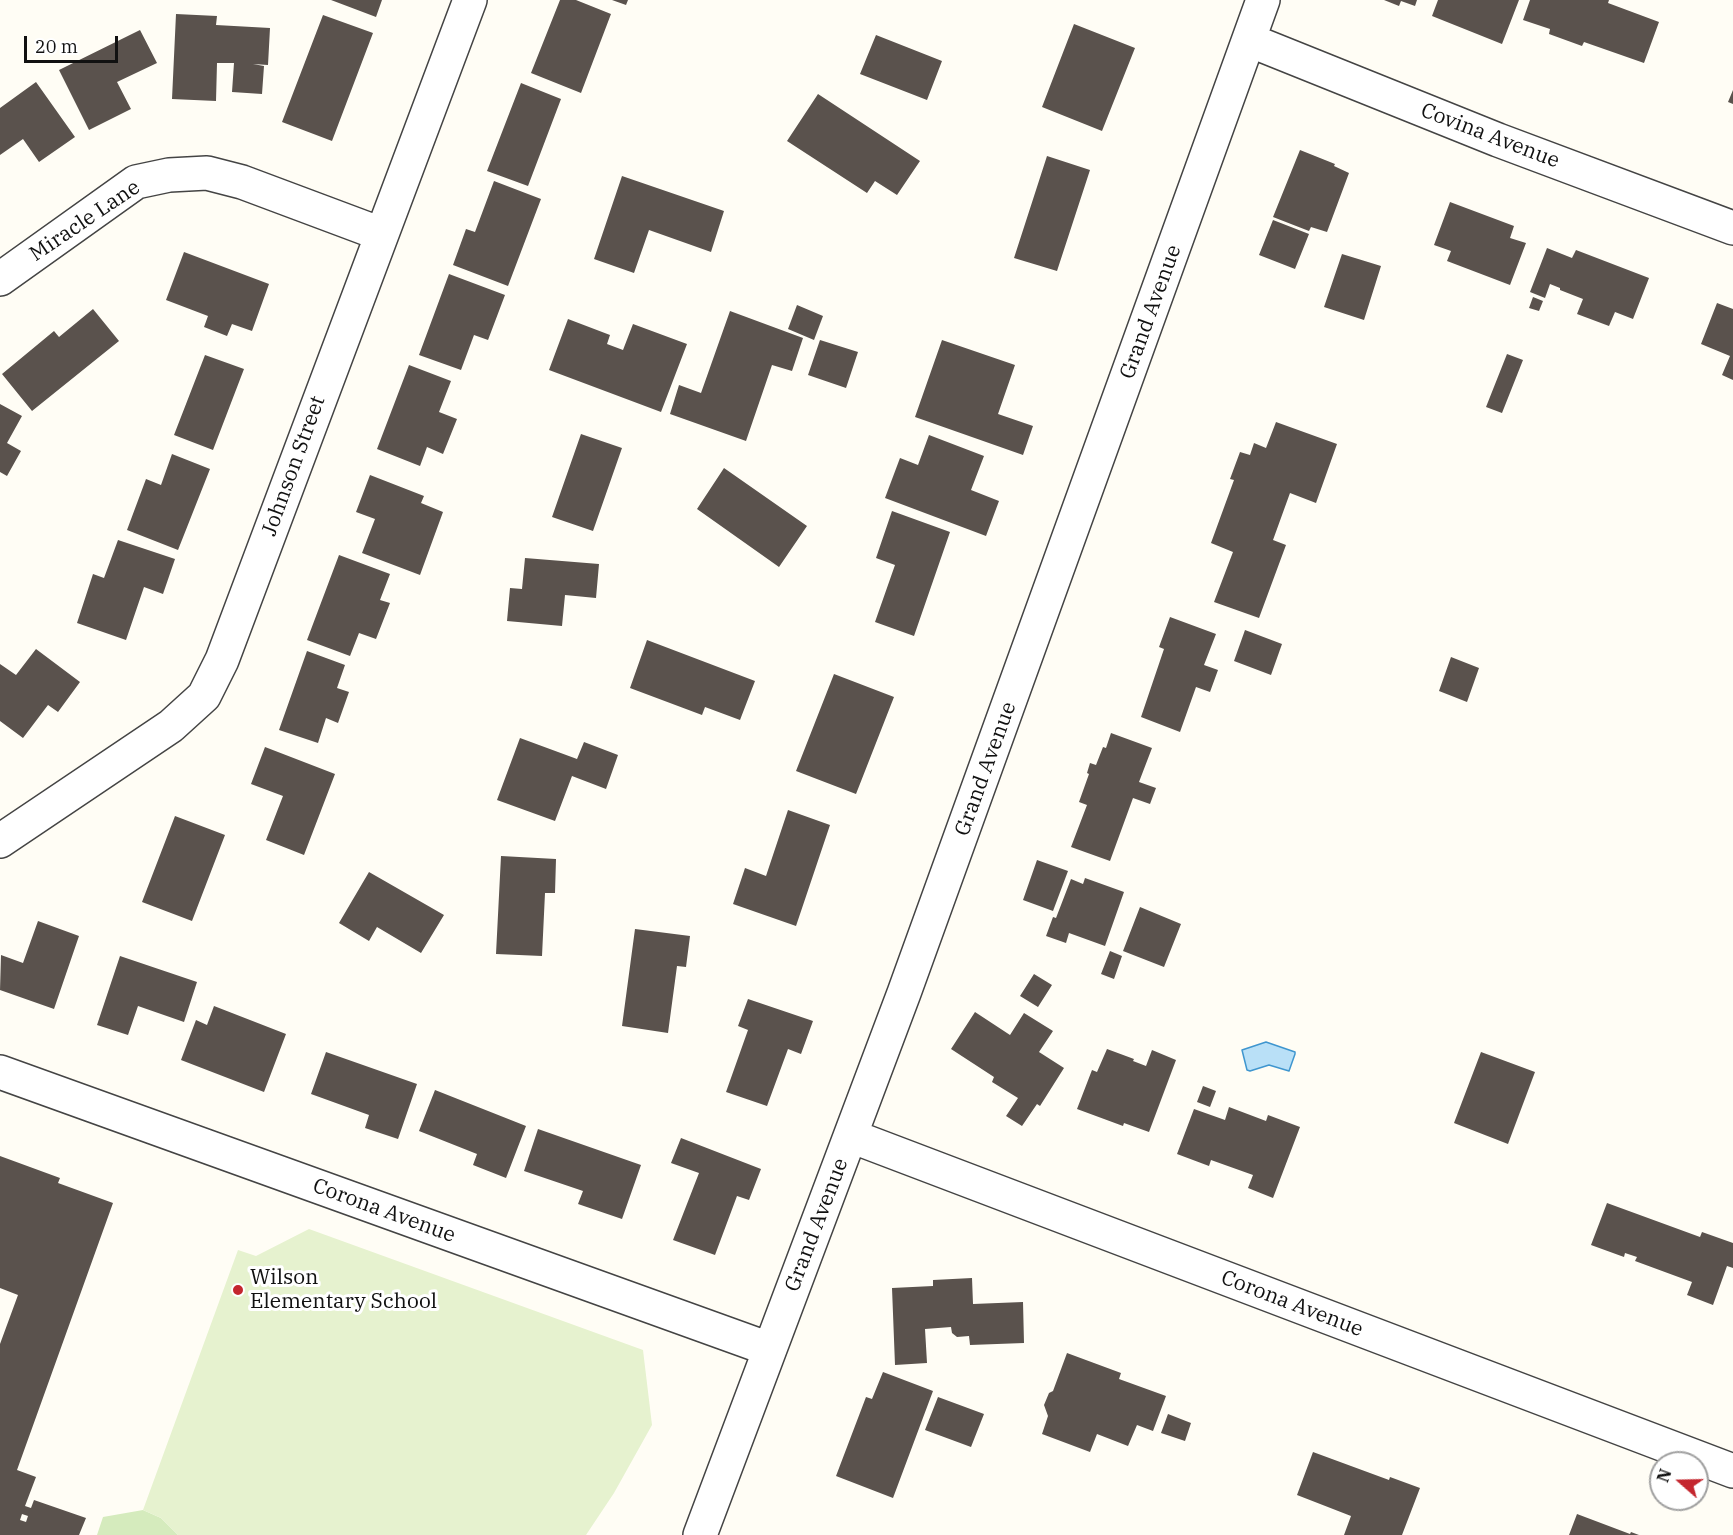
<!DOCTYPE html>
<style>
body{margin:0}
#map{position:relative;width:1733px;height:1535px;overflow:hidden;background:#fffdf5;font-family:"IBM Plex Serif",serif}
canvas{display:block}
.north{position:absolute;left:1649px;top:1451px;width:60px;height:60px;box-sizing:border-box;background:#fff;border:2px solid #a0a0a0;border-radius:50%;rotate:290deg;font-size:16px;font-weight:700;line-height:24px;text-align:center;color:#111}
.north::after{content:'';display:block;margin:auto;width:21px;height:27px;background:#c4262e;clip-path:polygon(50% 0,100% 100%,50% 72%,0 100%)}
.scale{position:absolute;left:24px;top:36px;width:94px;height:27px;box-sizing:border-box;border:3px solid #111;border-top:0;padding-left:8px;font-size:18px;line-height:21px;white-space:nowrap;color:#111;-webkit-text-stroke:4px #fff;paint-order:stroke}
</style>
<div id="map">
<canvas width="1733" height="1535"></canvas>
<div class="north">N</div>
<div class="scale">20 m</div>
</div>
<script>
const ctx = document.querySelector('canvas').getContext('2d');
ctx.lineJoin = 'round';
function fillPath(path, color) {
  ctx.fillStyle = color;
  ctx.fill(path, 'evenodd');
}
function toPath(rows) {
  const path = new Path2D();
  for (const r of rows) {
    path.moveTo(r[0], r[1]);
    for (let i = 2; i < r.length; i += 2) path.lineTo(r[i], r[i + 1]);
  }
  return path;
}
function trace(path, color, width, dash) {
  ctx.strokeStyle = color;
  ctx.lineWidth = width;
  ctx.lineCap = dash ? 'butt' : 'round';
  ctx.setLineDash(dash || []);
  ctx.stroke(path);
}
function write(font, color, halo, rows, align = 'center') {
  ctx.font = font + ' "IBM Plex Serif",serif';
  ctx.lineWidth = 6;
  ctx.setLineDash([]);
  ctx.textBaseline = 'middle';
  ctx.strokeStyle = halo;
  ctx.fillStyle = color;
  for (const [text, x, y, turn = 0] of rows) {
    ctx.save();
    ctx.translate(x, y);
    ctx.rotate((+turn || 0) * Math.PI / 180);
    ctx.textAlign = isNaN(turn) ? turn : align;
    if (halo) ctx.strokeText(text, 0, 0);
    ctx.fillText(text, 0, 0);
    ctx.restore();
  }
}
const green = toPath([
 [143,1510,161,1518,178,1535,97,1535,103,1517]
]);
const pitch = toPath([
 [309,1229,643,1350,652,1425,614,1493,586,1535,178,1535,161,1518,143,1510,238,1250,256,1256]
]);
const water = toPath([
 [1266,1042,1295,1052,1295,1054,1289,1071,1269,1065,1250,1071,1247,1070,1242,1050,1266,1042]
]);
const building = toPath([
 [331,0,382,0,376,17],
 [560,0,576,0,611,14,581,93,531,73],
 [612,0,628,0,626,5],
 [1384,0,1417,0,1415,6,1401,1,1399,6],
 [1438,0,1519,0,1502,44,1432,16],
 [1530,0,1609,0,1608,3,1659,22,1644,63,1584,42,1582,46,1549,34,1550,29,1523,20],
 [176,14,217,16,216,25,270,28,268,65,253,64,264,66,262,94,232,92,234,63,217,63,216,101,172,99],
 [323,15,373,33,332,141,282,122],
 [1074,24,1135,48,1102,131,1042,107],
 [140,30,157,63,117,82,131,109,89,130,59,70],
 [876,35,942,61,927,100,860,74],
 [36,82,75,137,39,162,23,139,0,155,0,108],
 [521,83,561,99,528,186,487,171],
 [1733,90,1733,104,1728,102],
 [818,94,920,161,897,195,875,181,867,193,787,141],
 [1300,150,1335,164,1334,166,1349,173,1327,232,1311,227,1309,231,1273,217],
 [1047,156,1090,170,1057,271,1014,258],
 [622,176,724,211,711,252,649,230,634,273,594,259],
 [494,181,541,199,508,286,453,265,466,229,475,232],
 [1450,202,1514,226,1510,238,1526,243,1510,285,1447,261,1451,251,1434,245],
 [1273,220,1309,234,1295,269,1259,255],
 [1547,248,1572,258,1576,250,1649,278,1633,319,1615,312,1609,326,1577,314,1583,299,1560,290,1560,288,1550,284,1545,298,1530,292],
 [184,252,269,284,252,331,232,324,227,336,204,327,208,316,166,300],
 [1342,254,1381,266,1364,320,1324,307],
 [449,274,505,295,488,340,474,335,461,370,419,355],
 [1533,297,1543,301,1539,311,1529,308],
 [1717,303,1733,309,1733,380,1722,375,1730,356,1701,344],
 [797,305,823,316,814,340,788,329],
 [93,309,119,341,32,411,2,374,54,331,59,337],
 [730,311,803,338,792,371,772,365,746,441,670,414,679,385,701,393],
 [568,319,610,335,607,344,623,350,633,324,687,344,661,412,549,370],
 [820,340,858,352,846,388,808,375],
 [942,340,1015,365,998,414,1033,426,1023,455,915,417],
 [1507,354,1523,360,1502,413,1486,407],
 [205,355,244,369,213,450,174,435],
 [409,365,451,381,439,412,457,419,443,454,427,447,420,466,377,449],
 [0,404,22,416,7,443,21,451,7,476,0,472],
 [1276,422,1337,444,1316,503,1290,493,1273,540,1286,545,1259,618,1214,602,1233,552,1211,543,1234,480,1230,479,1240,452,1250,455,1254,443,1266,448],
 [581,434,622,448,593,531,552,517],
 [929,435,984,456,971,490,999,501,986,536,885,498,900,458,918,465],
 [172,454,210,469,178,550,127,530,146,479,161,485],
 [724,468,807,526,779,567,697,509],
 [370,475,424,496,421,503,443,512,420,575,362,553,375,519,356,512],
 [892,511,950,532,914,636,875,622,895,565,876,558],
 [118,540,175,559,163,594,144,587,126,640,77,623,93,574,104,578],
 [339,555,390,574,380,600,390,603,376,639,359,633,350,656,307,640],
 [525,558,599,564,596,598,565,595,562,626,507,621,510,588,522,589],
 [1170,617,1216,634,1204,665,1218,670,1210,692,1196,687,1180,732,1141,717,1164,649,1159,647],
 [1245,630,1282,644,1271,675,1234,661],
 [647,640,755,681,740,720,705,707,702,715,630,688],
 [36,649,80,682,58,712,48,705,23,738,0,721,0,664,16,675],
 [307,651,345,665,337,688,349,692,338,723,326,718,318,743,279,730],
 [1451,657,1479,668,1467,702,1439,691],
 [834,674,894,697,856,794,796,771],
 [1111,733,1152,748,1139,782,1156,788,1150,804,1133,798,1110,861,1071,847,1087,805,1079,802,1089,774,1087,773,1090,763,1096,765,1103,747,1106,748],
 [520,738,577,759,584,742,618,755,606,789,572,776,555,821,497,800],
 [265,747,335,774,304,855,266,840,283,796,251,784],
 [788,810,830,825,796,926,733,904,745,868,766,876],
 [175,816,225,835,192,921,142,902],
 [501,856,556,859,555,893,545,893,542,956,496,954],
 [1037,860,1068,871,1053,911,1023,900],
 [369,872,444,915,421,953,377,927,369,941,339,923],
 [1085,878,1124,892,1105,946,1069,933,1066,943,1046,936,1053,917,1056,918,1071,879,1083,884],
 [1140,907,1181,924,1164,967,1123,951],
 [38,921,79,936,54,1009,0,990,1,955,23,963],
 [635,929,690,936,686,967,677,966,668,1033,622,1026],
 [1110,951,1122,956,1114,979,1101,974],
 [120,956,197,982,184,1022,138,1006,128,1035,97,1025],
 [1034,974,1052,985,1038,1007,1020,996],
 [748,999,813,1021,801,1054,788,1049,767,1106,726,1092,748,1030,738,1026],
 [214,1006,286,1034,264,1092,181,1060,196,1020,207,1025],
 [975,1012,1010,1035,1024,1013,1053,1031,1039,1052,1064,1068,1040,1106,1037,1104,1022,1126,1006,1116,1018,1098,992,1082,994,1077,951,1049],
 [1107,1049,1134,1059,1133,1061,1146,1066,1152,1050,1176,1060,1149,1132,1124,1123,1123,1126,1077,1109,1092,1070,1097,1072],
 [326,1052,417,1084,398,1139,365,1128,369,1115,311,1094],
 [1481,1052,1535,1072,1508,1144,1454,1123],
 [1203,1086,1216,1091,1210,1107,1197,1102],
 [435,1090,526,1126,506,1178,473,1165,477,1154,419,1131],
 [1229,1107,1266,1121,1268,1115,1300,1127,1273,1198,1248,1188,1253,1175,1211,1160,1209,1166,1177,1154,1194,1109,1225,1120],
 [538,1129,641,1165,622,1219,578,1204,583,1191,524,1171],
 [681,1138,761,1169,749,1200,737,1196,715,1255,673,1240,699,1173,671,1163],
 [0,1156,60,1178,58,1183,113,1203,17,1470,36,1477,25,1506,31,1508,34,1500,86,1518,79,1535,0,1535,0,1344,18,1295,0,1288],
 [22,1514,28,1516,26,1522,20,1520],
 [1607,1203,1700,1237,1702,1232,1733,1243,1733,1268,1727,1266,1713,1305,1687,1295,1692,1282,1635,1261,1637,1257,1625,1253,1624,1257,1591,1245],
 [972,1278,973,1304,1023,1302,1024,1343,970,1345,969,1336,957,1337,952,1333,951,1327,925,1329,927,1363,895,1365,892,1288,933,1286,933,1280],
 [1067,1353,1121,1373,1119,1379,1166,1396,1153,1431,1137,1425,1128,1446,1097,1434,1090,1452,1042,1434,1048,1416,1044,1405,1049,1393,1053,1391],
 [883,1372,933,1391,893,1498,836,1476,866,1397,872,1399],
 [938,1397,984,1414,971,1447,925,1430],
 [1168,1414,1191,1423,1185,1441,1161,1433],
 [1313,1452,1389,1480,1390,1477,1420,1488,1402,1535,1344,1535,1351,1516,1297,1495],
 [1577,1514,1630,1534,1631,1532,1639,1535,1569,1535]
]);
const minor = toPath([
 [1249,40,1498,140,1733,228],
 [0,279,136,182,169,175,207,173,242,182,381,234],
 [0,841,171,726,204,696,222,660,470,0],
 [0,1072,769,1349],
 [851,1136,1733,1471],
 [700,1535,904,993,1263,0]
]);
const markers = [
 [238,1290,6,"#c4262e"]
];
const streetNames = [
 ["Covina Avenue",1490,136,21],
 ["Miracle Lane",85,221,-34],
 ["Grand Avenue",1151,312,-70],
 ["Johnson Street",294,466,-70],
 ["Grand Avenue",986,769,-70],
 ["Corona Avenue",384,1211,20],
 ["Grand Avenue",817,1225,-69],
 ["Corona Avenue",1292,1304,21]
];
const poiNames = [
 ["Wilson",250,1278],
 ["Elementary School",250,1302]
];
fillPath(green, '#d5ebbd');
fillPath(pitch, '#e6f2cf');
fillPath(water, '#b9e0f7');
trace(water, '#3f96cf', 1.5);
fillPath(building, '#5a524d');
trace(minor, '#444', 36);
trace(minor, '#fff', 33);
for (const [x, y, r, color] of markers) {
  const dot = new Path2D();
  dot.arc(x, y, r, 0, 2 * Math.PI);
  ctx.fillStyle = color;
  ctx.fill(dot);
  trace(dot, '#fff', 2);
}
write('21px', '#111', '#fff', streetNames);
write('21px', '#111', '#fff', poiNames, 'left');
</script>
